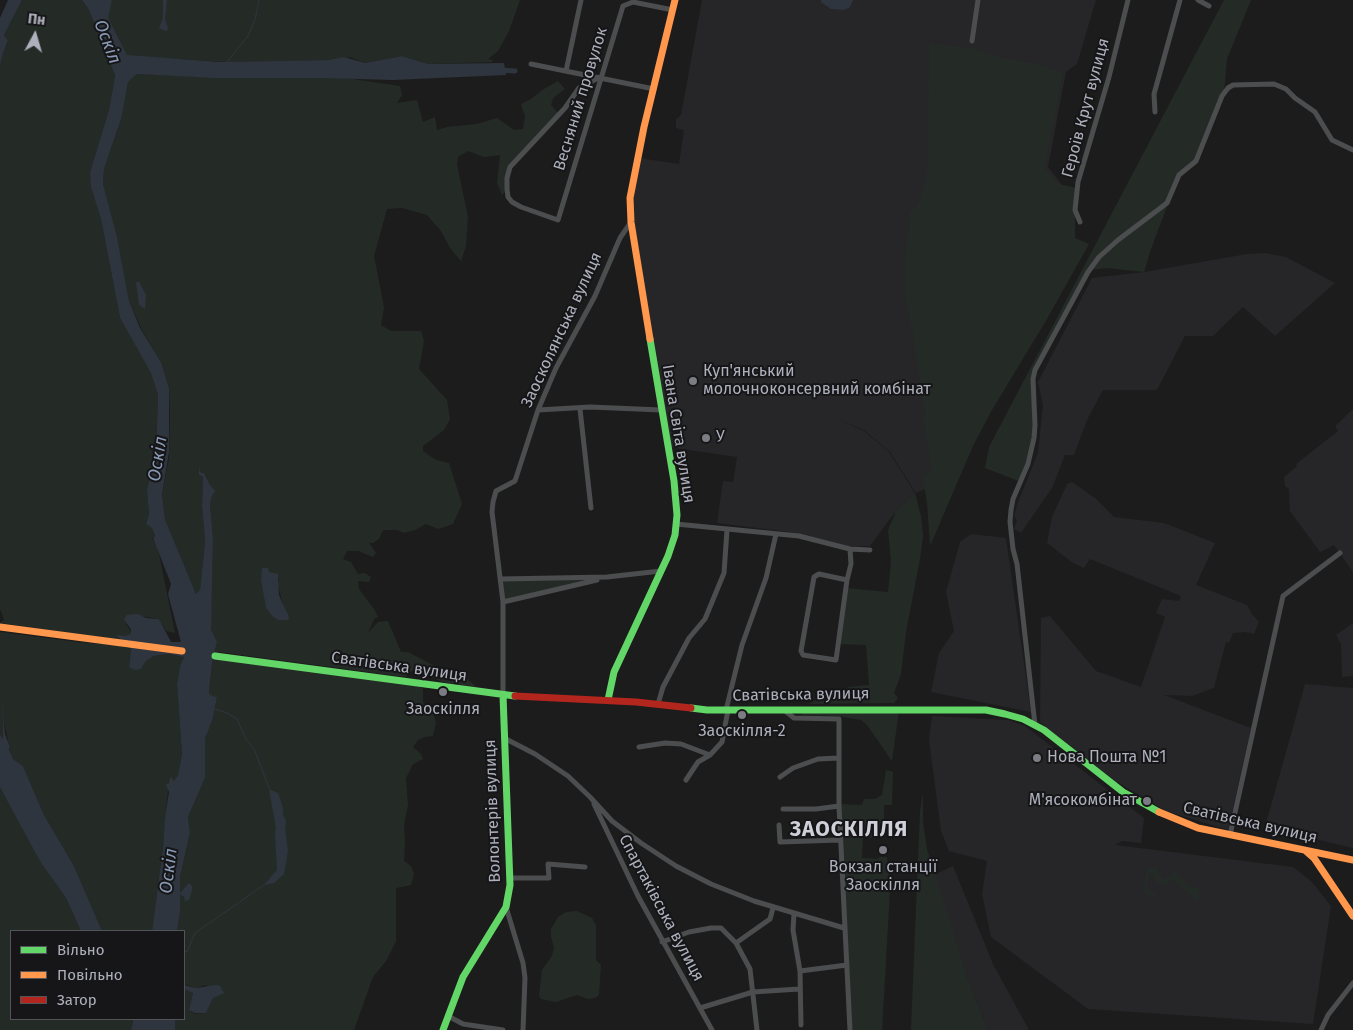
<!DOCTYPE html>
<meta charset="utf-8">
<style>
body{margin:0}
#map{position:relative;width:1353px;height:1030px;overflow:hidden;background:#1c1c1c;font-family:"Fira Sans",sans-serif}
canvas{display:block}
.legend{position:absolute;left:10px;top:930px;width:175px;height:90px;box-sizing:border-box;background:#161618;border:1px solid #53545a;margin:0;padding:6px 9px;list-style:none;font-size:15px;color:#aeb0bc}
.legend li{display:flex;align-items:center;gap:10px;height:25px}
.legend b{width:25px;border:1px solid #53545a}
.north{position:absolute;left:10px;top:10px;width:50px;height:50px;-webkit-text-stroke:4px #161618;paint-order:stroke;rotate:6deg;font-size:14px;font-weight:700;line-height:20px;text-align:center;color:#aeb0bc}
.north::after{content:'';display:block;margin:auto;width:18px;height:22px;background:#aeb0bc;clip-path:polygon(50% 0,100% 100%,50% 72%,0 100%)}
</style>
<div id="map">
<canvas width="1353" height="1030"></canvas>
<ul class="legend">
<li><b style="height:6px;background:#63d668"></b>Вільно</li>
<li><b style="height:6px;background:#ff974d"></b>Повільно</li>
<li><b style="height:6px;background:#b3261e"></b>Затор</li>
</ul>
<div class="north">Пн</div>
</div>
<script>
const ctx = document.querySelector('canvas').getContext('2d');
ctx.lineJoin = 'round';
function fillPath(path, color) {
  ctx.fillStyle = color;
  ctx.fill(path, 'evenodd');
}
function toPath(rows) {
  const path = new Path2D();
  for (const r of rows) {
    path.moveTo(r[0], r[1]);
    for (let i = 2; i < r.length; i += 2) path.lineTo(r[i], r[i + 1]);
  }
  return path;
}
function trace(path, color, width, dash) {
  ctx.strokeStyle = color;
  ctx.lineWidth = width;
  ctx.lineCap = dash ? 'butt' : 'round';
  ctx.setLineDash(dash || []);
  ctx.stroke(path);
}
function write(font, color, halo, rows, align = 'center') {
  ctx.font = font + ' "Fira Sans",sans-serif';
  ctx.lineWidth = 4;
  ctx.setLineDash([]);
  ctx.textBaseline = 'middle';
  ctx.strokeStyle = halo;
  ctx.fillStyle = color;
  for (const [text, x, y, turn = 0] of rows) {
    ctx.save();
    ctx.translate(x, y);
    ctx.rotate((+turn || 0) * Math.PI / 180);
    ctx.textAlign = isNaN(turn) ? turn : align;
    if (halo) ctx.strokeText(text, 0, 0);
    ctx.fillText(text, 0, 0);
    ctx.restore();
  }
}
const built = toPath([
 [702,0,1096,0,1077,64,1066,72,1048,167,1067,191,940,482,916,493,890,452,864,430,838,419,864,431,889,452,915,493,889,520,870,546,847,546,789,532,717,523,723,481,733,482,737,457,668,447,632,204,639,158,679,164,684,130,676,128,676,119,681,115],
 [1265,253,1286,257,1335,283,1275,336,1243,307,1213,336,1185,336,1157,390,1103,390,1087,420,1074,455,1065,455,1052,488,1021,533,1014,529,1017,520,1014,516,1018,502,1038,453,1043,405,1038,382,1092,278,1144,272,1247,254],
 [1353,409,1353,572,1334,545,1320,552,1290,511,1289,489,1285,486,1284,477,1297,466,1296,464,1338,431,1335,426],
 [1072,482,1095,498,1114,517,1164,523,1215,543,1196,585,1247,605,1252,614,1259,622,1254,634,1245,632,1233,633,1229,643,1226,642,1214,688,1192,696,1164,695,1251,728,1228,830,1166,811,1114,780,1040,722,1041,618,1050,616,1096,671,1141,687,1165,617,1156,613,1162,599,1179,601,1181,596,1090,559,1084,568,1073,563,1047,543,1052,517,1067,484],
 [971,534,1006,538,1031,712,931,692,939,653,954,631,946,592,960,542],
 [1353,623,1353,676,1342,677,1341,644,1336,635],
 [1305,684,1353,688,1353,848,1265,827],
 [932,716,1008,720,1025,726,1144,818,1141,843,1122,841,1115,845,1293,867,1312,882,1331,906,1313,1024,1088,1009,991,937,982,894,987,861,949,851,941,831,929,740],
 [953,866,993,964,1029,1030,988,1030,927,878]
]);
const green = toPath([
 [22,0,82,0,89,10,115,74,109,110,90,172,93,194,97,204,101,219,120,318,151,372,158,395,156,452,147,490,149,514,146,524,152,528,155,536,152,538,158,549,175,633,166,631,159,619,141,616,126,624,132,634,121,640,0,623,4,620,0,609,0,66,3,53,8,42,4,35],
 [112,0,163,0,163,15,167,0,520,0,509,31,498,51,488,59,493,60,492,62,428,64,402,56,365,63,350,57,329,60,227,62,127,56,107,18],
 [1224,0,1251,0,1227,59,1224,92,1196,161,1179,174,1150,252,1144,272,1107,268,1090,270,1035,370,1035,425,1028,464,1019,481,985,468,989,447],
 [929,43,971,48,1001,58,1042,65,1063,73,1044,168,1058,184,1077,188,1075,210,1075,238,1089,244,1047,319,992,410,973,446,930,546,927,503,923,476,932,470,923,419,925,413,913,334,905,294,905,264,910,213,918,205,927,178],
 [137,74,242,78,346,78,400,86,402,95,397,103,417,100,423,122,435,117,437,130,447,127,477,124,497,118,514,130,523,129,525,116,521,104,531,99,542,90,558,81,565,89,553,98,551,105,559,114,515,160,508,174,507,189,502,195,497,183,500,155,484,157,468,151,458,157,457,165,468,217,466,246,461,261,450,248,441,231,427,215,402,208,387,209,374,256,384,307,381,325,391,331,421,331,424,341,419,369,447,400,450,419,444,430,423,446,423,451,436,460,449,463,462,504,453,524,438,529,426,524,415,530,404,533,397,530,383,530,379,539,373,543,369,543,376,553,373,557,358,551,347,551,343,559,351,562,358,574,365,573,371,577,369,582,358,581,359,589,374,609,378,617,374,619,368,633,378,622,388,621,401,652,408,652,450,674,466,678,477,687,442,682,423,673,412,671,405,677,219,652,217,657,417,685,423,689,423,702,434,715,436,723,433,736,425,737,418,740,413,747,421,754,423,759,413,764,406,778,408,805,404,825,405,841,404,861,411,866,414,874,411,885,396,888,396,941,386,961,373,977,354,1030,175,1030,175,1019,184,1019,184,989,193,993,189,1010,196,1014,206,1013,213,998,206,985,196,988,184,984,184,931,177,931,180,912,180,877,190,834,188,817,205,778,205,739,213,718,217,697,210,696,209,692,212,663,217,642,210,631,213,537,210,504,212,496,210,485,204,473,200,472,200,469,199,475,203,477,202,506,205,541,200,591,196,594,165,519,162,494,169,458,170,413,169,388,161,362,142,330,129,301,117,239,103,184,104,169,117,131,128,82],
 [268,572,279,578,278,585,284,609,278,620,272,616,266,607,261,581],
 [915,493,921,516,923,536,920,559,906,632,901,674,894,693,898,698,894,703,809,704,825,695,838,694,848,687,869,685,866,645,839,644,845,588,888,592,891,562,888,530,896,512],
 [607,577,503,602,501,579],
 [0,632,85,643,117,645,131,649,129,667,141,669,146,661,154,656,168,654,184,657,180,666,177,684,182,754,178,775,174,782,170,776,169,779,163,846,152,931,102,931,74,866,44,815,23,766,13,759,11,754,2,712,3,741,0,735],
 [899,711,892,761,867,725,861,720,836,716,802,715,799,712],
 [886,770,893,772,892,805,884,805,884,823,880,823,879,837,863,838,862,858,878,859,879,857,887,857,890,890,882,1030,850,1030,839,804,862,805,864,799,875,799,882,795],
 [0,787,18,815,41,863,66,898,81,931,11,931,11,1019,132,1019,133,1023,131,1030,0,1030],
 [923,793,923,823,927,849,967,977,988,1030,911,1030,920,811],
 [1154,867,1158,869,1159,874,1163,879,1166,879,1175,872,1191,888,1198,888,1205,891,1198,893,1200,899,1199,900,1196,900,1173,879,1164,885,1161,884,1156,881,1152,873,1149,875,1147,887,1149,890,1155,894,1157,898,1149,896,1146,894,1144,889,1146,873,1149,869],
 [577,911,592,918,596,925,596,960,601,965,599,995,595,998,588,999,577,995,556,1002,541,999,539,996,542,970,552,956,554,948,551,937,551,929,558,917,566,912]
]);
const water = toPath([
 [8,0,22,0,4,35,8,41,3,53,0,66,0,18],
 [82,0,112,0,108,18,127,55,220,62,329,60,344,57,365,63,402,56,428,64,504,63,506,75,393,80,323,78,215,78,137,74,128,82,121,119,104,169,103,184,117,237,129,301,140,328,161,362,169,388,169,452,162,494,165,519,196,594,200,590,205,541,202,506,203,477,199,475,199,465,200,472,204,473,210,485,215,491,212,496,210,504,213,537,211,630,217,642,212,663,209,692,210,695,217,697,213,718,205,739,205,778,188,817,190,833,180,877,180,893,189,883,192,886,192,890,189,900,185,901,184,897,180,894,180,912,177,931,152,931,163,847,165,818,169,792,166,785,169,783,170,776,174,781,178,775,182,754,177,684,180,666,184,657,168,654,154,656,146,661,141,669,134,670,129,667,131,649,116,635,125,636,131,634,131,630,124,619,127,615,138,614,146,618,159,619,171,642,181,642,168,594,171,584,153,538,155,536,152,528,146,524,149,514,147,490,156,452,158,395,151,373,120,318,101,219,91,187,90,172,109,110,115,75,89,10],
 [163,0,167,0,165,19,168,29,166,31,159,28,163,18],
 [821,0,853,0,850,7,844,10,831,9,821,2],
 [136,282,139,282,146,295,145,309,139,305],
 [262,568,268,568,269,572,278,574,279,595,285,609,288,614,289,620,278,620,272,616,266,608,261,581],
 [2,704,5,734,10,747,9,749,13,759,23,766,44,815,74,866,102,931,81,931,66,898,41,863,0,787,0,735,3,739],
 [269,789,278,793,283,808,283,815,286,821,285,828,288,851,284,874,274,883,264,885,277,870,275,833,276,828],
 [184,985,196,988,216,985,220,986,224,993,213,998,206,1013,195,1013,189,1010,193,993,184,989],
 [132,1019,175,1019,175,1030,131,1030,133,1022]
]);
const stream = toPath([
 [227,62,248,36,255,20,259,0],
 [215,709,227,713,237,719,246,739,254,749,269,788],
 [184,951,187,952,195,933,264,885]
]);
const canal = toPath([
 [498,70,515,71]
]);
const street = toPath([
 [1198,0,1209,6],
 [972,41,978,0],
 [531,64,654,89],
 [566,71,581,0],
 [600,77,579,88,565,108,510,167,507,178,507,189,508,197,512,202,521,207,558,220,623,6,633,2,673,10],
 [1155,112,1154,94,1180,0],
 [1080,222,1075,210,1078,182,1109,77,1128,0],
 [580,409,591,508],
 [538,410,590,407,661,410],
 [676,524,799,536,850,549,870,550],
 [501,579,607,577,661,571],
 [847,580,819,574,814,577,801,651,803,655,836,660,847,580,851,564,850,549],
 [503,602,597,580],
 [503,695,503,602,492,512,493,502,496,491,515,481,538,410,556,368,595,296,620,238,631,222],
 [658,704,663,687,689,638,705,619,724,573,727,530],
 [726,710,742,645,766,578,776,534],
 [784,710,794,718,839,719,839,806,850,1030],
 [1035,725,1017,564,1013,549,1010,522,1011,510,1013,499,1028,464,1034,438,1035,425,1033,379,1035,370,1088,272,1099,257,1118,240,1167,203,1179,175,1196,161,1222,96,1228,88,1233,85,1274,84,1286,89,1295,98,1315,112,1332,140,1353,150],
 [504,738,535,754,568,776,590,797,612,821,641,843,676,866,711,884,754,901,844,928],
 [639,747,665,743,681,744,710,755],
 [780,777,793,768,818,759,839,758],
 [686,780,698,762,710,755,722,742,728,710],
 [594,804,638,896,712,1030],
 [783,809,816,809,839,806],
 [779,825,780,842,840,840],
 [1230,835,1283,596,1340,553],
 [511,878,549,878,548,864,585,867],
 [506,907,523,963,525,978,523,1030],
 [794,913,793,930,800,971,801,1025],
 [662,942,689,932,711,928,721,928,736,943,750,969,757,1030],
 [736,943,770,919,773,908],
 [800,971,847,965],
 [700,1008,753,992,799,989],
 [448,1016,463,1024,503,1030],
 [1321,1030,1328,1015,1353,983]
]);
const fast = toPath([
 [215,656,515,696],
 [608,700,614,672,668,556,675,535,677,515,674,481,650,339],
 [691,708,707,710,986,710,1005,714,1023,719,1044,730,1123,792,1159,812],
 [443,1030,463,977,506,907,510,885,503,695]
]);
const slow = toPath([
 [650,339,631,222,630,198,644,127,675,0],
 [0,627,182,651],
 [1159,812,1198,828,1353,860],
 [1306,851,1314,858,1353,916]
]);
const jam = toPath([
 [515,696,636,702,691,708]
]);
const markers = [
 [693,381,5,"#7b7c84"],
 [706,438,5,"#7b7c84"],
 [443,692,5,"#7b7c84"],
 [742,715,5,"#7b7c84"],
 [1037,758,5,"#7b7c84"],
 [1147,801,5,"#7b7c84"],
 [883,850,5,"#7b7c84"]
];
const streetNames = [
 ["Весняний провулок",581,99,-73],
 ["Героїв Крут вулиця",1086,108,-75],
 ["Заосколянська вулиця",562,330,-65],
 ["Івана Світа вулиця",678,434,81],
 ["Сватівська вулиця",399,667,8],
 ["Сватівська вулиця",801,695,-1],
 ["Волонтерів вулиця",493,811,-92],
 ["Сватівська вулиця",1250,823,13],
 ["Спартаківська вулиця",661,908,62]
];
const poiNames = [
 ["Куп'янський",703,372],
 ["молочноконсервний комбінат",703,390],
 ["У",716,438],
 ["Заоскілля",443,710,"center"],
 ["Заоскілля-2",742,732,"center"],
 ["Нова Пошта №1",1047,758],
 ["М'ясокомбінат",1137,801,"right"],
 ["Вокзал станції",883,868,"center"],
 ["Заоскілля",883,886,"center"]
];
const waterNames = [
 ["Оскіл",107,42,69],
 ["Оскіл",158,459,-81],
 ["Оскіл",169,871,-83]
];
const districtNames = [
 ["ЗАОСКIЛЛЯ",849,830]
];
fillPath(built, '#262628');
fillPath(green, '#242b26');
fillPath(water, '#2f353e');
trace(stream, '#2f353e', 1);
trace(canal, '#2f353e', 5);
trace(street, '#4c4d4f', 5);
trace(fast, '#63d668', 7);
trace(slow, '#ff974d', 7);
trace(jam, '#b3261e', 7);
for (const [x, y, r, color] of markers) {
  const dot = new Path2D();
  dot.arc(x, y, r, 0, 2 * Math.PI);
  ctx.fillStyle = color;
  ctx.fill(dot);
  trace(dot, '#161618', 2);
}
write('16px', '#aeb0bc', '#161618', streetNames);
write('16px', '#aeb0bc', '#161618', poiNames, 'left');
write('italic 18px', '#8899b4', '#161618', waterNames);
ctx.letterSpacing = '1px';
write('bold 21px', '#cfd0d8', '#161618', districtNames);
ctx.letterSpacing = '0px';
</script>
